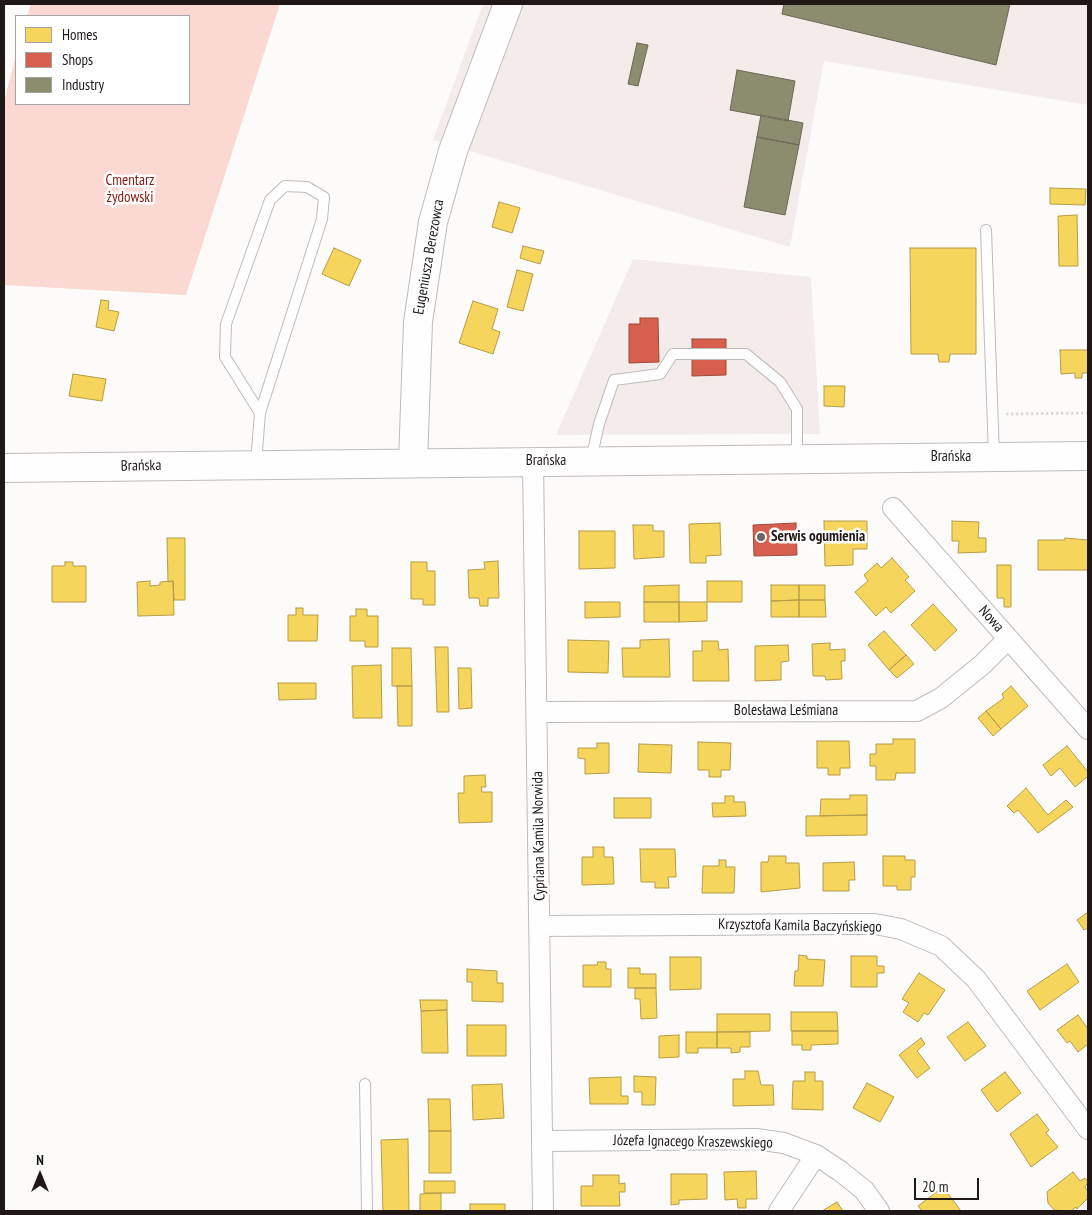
<!DOCTYPE html>
<meta charset="utf-8">
<style>
body{margin:0}
#map{position:relative;width:1092px;height:1215px;overflow:hidden;background:#fdfbfa;font-family:"PT Sans Narrow",sans-serif}
canvas{display:block}
.frame{position:absolute;inset:0;border:5px solid #1f1817;pointer-events:none}
.legend{position:absolute;left:15px;top:15px;width:175px;height:90px;box-sizing:border-box;background:#fff;border:1px solid #a5a3a2;margin:0;padding:6px 9px;list-style:none;font-size:15px;color:#1f1817}
.legend li{display:flex;align-items:center;gap:10px;height:25px}
.legend b{width:25px;border:1px solid #a5a3a2}
.north{position:absolute;left:15px;top:1150px;width:50px;height:50px;-webkit-text-stroke:4px #fff;paint-order:stroke;rotate:0deg;font-size:14px;font-weight:700;line-height:20px;text-align:center;color:#1f1817}
.north::after{content:'';display:block;margin:auto;width:18px;height:22px;background:#1f1817;clip-path:polygon(50% 0,100% 100%,50% 72%,0 100%)}
.scale{position:absolute;left:914px;top:1178px;width:65px;height:22px;box-sizing:border-box;border:2px solid #1f1817;border-top:0;padding-left:6px;font-size:15px;line-height:18px;white-space:nowrap;color:#1f1817;-webkit-text-stroke:4px #fff;paint-order:stroke}
</style>
<div id="map">
<canvas width="1092" height="1215"></canvas>
<div class="frame"></div>
<ul class="legend">
<li><b style="height:14px;background:#f6d55c"></b>Homes</li>
<li><b style="height:14px;background:#d6604d"></b>Shops</li>
<li><b style="height:14px;background:#8c8c6e"></b>Industry</li>
</ul>
<div class="north">N</div>
<div class="scale">20 m</div>
</div>
<script>
const ctx = document.querySelector('canvas').getContext('2d');
ctx.lineJoin = 'round';
function fillPath(path, color) {
  ctx.fillStyle = color;
  ctx.fill(path, 'evenodd');
}
function toPath(rows) {
  const path = new Path2D();
  for (const r of rows) {
    path.moveTo(r[0], r[1]);
    for (let i = 2; i < r.length; i += 2) path.lineTo(r[i], r[i + 1]);
  }
  return path;
}
function trace(path, color, width, dash) {
  ctx.strokeStyle = color;
  ctx.lineWidth = width;
  ctx.lineCap = dash ? 'butt' : 'round';
  ctx.setLineDash(dash || []);
  ctx.stroke(path);
}
function write(font, color, halo, rows, align = 'center') {
  ctx.font = font + ' "PT Sans Narrow",sans-serif';
  ctx.lineWidth = 5;
  ctx.setLineDash([]);
  ctx.textBaseline = 'middle';
  ctx.strokeStyle = halo;
  ctx.fillStyle = color;
  for (const [text, x, y, turn = 0] of rows) {
    ctx.save();
    ctx.translate(x, y);
    ctx.rotate((+turn || 0) * Math.PI / 180);
    ctx.textAlign = isNaN(turn) ? turn : align;
    if (halo) ctx.strokeText(text, 0, 0);
    ctx.fillText(text, 0, 0);
    ctx.restore();
  }
}
const built = toPath([
 [483,4,1088,4,1088,105,824,61,790,247,433,140],
 [633,259,811,277,820,434,556,435]
]);
const green = toPath([
 [31,4,280,4,186,295,4,285,4,101,16,56,16,104,189,104,189,16,27,16]
]);
const homes = toPath([
 [1050,188,1086,189,1085,205,1050,204,1050,188],
 [499,202,520,208,512,233,492,227,499,202],
 [1077,215,1078,266,1059,266,1058,216,1077,215],
 [523,246,544,251,540,264,520,258,523,246],
 [334,248,361,260,349,286,322,274,334,248],
 [910,248,976,248,976,354,950,354,949,362,939,362,938,354,911,354,910,248],
 [517,270,533,274,523,311,507,307,517,270],
 [101,300,109,301,108,310,119,312,114,331,96,327,101,300],
 [473,301,498,309,492,329,500,332,493,354,459,343,473,301],
 [1060,350,1088,350,1088,373,1082,373,1082,378,1075,378,1075,373,1061,374,1060,350],
 [73,374,106,379,102,401,69,396,73,374],
 [824,386,845,386,844,407,824,406,824,386],
 [824,521,867,521,867,549,853,549,853,565,825,566,824,521],
 [952,521,979,522,978,538,986,538,986,552,958,553,959,541,952,541,952,521],
 [720,523,721,555,706,556,706,563,690,563,689,524,720,523],
 [633,525,653,525,653,531,664,531,664,557,634,559,633,525],
 [579,531,615,531,615,568,579,569,579,531],
 [167,538,185,538,185,600,174,600,173,581,168,582,167,538],
 [1065,538,1088,540,1088,570,1038,570,1038,540,1065,540,1065,538],
 [892,558,909,577,905,580,915,591,891,613,886,607,876,616,855,592,868,581,864,575,877,563,881,568,892,558],
 [498,561,499,598,488,598,488,606,480,606,479,598,469,598,468,570,485,569,484,562,498,561],
 [65,562,73,562,73,566,86,566,86,602,52,602,52,566,65,566,65,562],
 [411,562,427,562,427,571,435,571,435,605,423,605,423,599,411,599,411,562],
 [997,565,1011,565,1011,607,1004,607,1004,598,997,598,997,565],
 [150,581,150,586,160,585,160,582,173,581,174,615,138,616,137,582,150,581],
 [707,581,742,581,742,602,707,602,707,581],
 [679,585,679,602,644,602,644,586,679,585],
 [771,585,799,585,799,600,771,601,771,585],
 [799,585,825,585,825,600,799,600,799,585],
 [799,600,825,600,826,617,799,617,799,600],
 [799,600,799,617,771,617,771,601,799,600],
 [585,602,620,602,620,617,585,618,585,602],
 [644,602,679,602,679,622,644,622,644,602],
 [679,602,707,602,707,621,679,622,679,602],
 [933,604,957,630,935,651,911,625,933,604],
 [296,608,303,608,303,615,318,615,317,641,288,641,288,615,296,615,296,608],
 [356,609,367,609,367,616,378,616,378,647,365,647,365,641,350,641,350,616,356,616,356,609],
 [884,631,906,655,889,670,868,645,884,631],
 [669,639,670,677,623,677,622,648,640,648,640,640,669,639],
 [568,640,609,641,608,673,568,672,568,640],
 [702,641,718,641,719,650,728,649,729,681,693,681,693,651,702,651,702,641],
 [830,643,830,650,845,649,845,661,841,661,842,679,826,680,825,676,813,676,812,644,830,643],
 [788,645,789,661,781,662,781,680,755,681,755,646,788,645],
 [435,647,448,647,449,712,437,712,435,647],
 [392,648,411,648,412,686,392,686,392,648],
 [906,655,914,664,897,678,889,670,906,655],
 [381,665,382,718,353,718,352,666,381,665],
 [458,668,471,668,472,708,459,709,458,668],
 [278,683,316,683,316,699,279,700,278,683],
 [397,686,412,686,412,726,398,726,397,686],
 [1011,686,1028,706,1001,729,986,711,1004,698,1002,694,1011,686],
 [986,711,1001,729,993,736,978,718,986,711],
 [893,739,915,739,915,773,896,773,895,780,876,780,876,766,870,766,870,754,876,754,876,744,893,744,893,739],
 [817,741,849,741,850,768,840,768,840,775,828,775,828,768,817,768,817,741],
 [698,742,731,743,730,770,721,770,721,777,709,777,709,770,698,770,698,742],
 [597,743,609,743,609,773,585,774,585,759,578,758,578,748,597,748,597,743],
 [639,744,672,745,671,773,638,772,639,744],
 [1067,746,1088,772,1088,776,1075,787,1060,768,1051,776,1043,765,1067,746],
 [485,775,486,787,481,787,482,792,492,792,492,822,459,823,458,793,464,793,464,776,485,775],
 [1026,788,1048,815,1066,800,1073,807,1038,833,1018,810,1014,813,1007,806,1026,788],
 [850,795,867,795,867,815,820,816,821,799,850,799,850,795],
 [725,796,734,796,734,802,745,802,746,816,713,817,712,803,725,803,725,796],
 [614,798,651,798,651,818,614,818,614,798],
 [867,815,867,835,806,836,806,816,867,815],
 [593,847,604,847,604,857,613,857,614,884,582,885,582,857,593,857,593,847],
 [640,849,675,849,676,877,668,877,669,888,655,888,655,882,641,882,640,849],
 [769,856,786,856,786,863,799,863,800,888,761,892,761,862,768,862,769,856],
 [883,856,905,856,905,860,915,860,915,877,911,877,911,890,897,890,897,886,883,886,883,856],
 [719,860,726,860,726,867,735,867,734,893,702,893,703,866,719,866,719,860],
 [854,862,855,880,849,880,849,891,823,891,823,863,854,862],
 [1088,912,1088,928,1084,930,1077,920,1088,912],
 [799,955,807,956,807,959,825,960,823,986,794,986,795,971,798,971,799,955],
 [851,956,877,956,877,966,884,966,884,973,877,973,877,987,851,987,851,956],
 [670,957,701,957,701,989,670,990,670,957],
 [598,962,606,962,606,969,611,969,611,987,583,987,583,965,597,965,598,962],
 [1067,964,1079,982,1040,1010,1027,991,1067,964],
 [628,968,640,968,640,974,656,974,656,988,628,988,628,968],
 [467,969,497,971,497,983,503,983,503,1002,472,1001,472,982,467,982,467,969],
 [919,973,945,990,928,1015,924,1013,918,1022,903,1012,909,1003,902,999,919,973],
 [635,988,656,988,657,1018,641,1019,640,999,635,999,635,988],
 [420,1000,447,1000,447,1010,421,1011,420,1000],
 [447,1010,448,1053,422,1053,421,1011,447,1010],
 [791,1012,837,1012,838,1031,791,1031,791,1012],
 [717,1014,770,1014,770,1031,717,1032,717,1014],
 [1078,1015,1088,1029,1088,1044,1078,1052,1070,1041,1067,1043,1057,1030,1078,1015],
 [968,1022,986,1046,965,1061,947,1037,968,1022],
 [467,1025,506,1025,506,1056,467,1056,467,1025],
 [792,1031,838,1031,838,1044,811,1045,811,1050,802,1050,802,1045,792,1045,792,1031],
 [686,1032,717,1032,717,1048,698,1048,698,1053,686,1053,686,1032],
 [717,1032,750,1032,750,1047,740,1047,740,1052,731,1053,731,1048,717,1048,717,1032],
 [679,1035,679,1057,659,1058,659,1036,679,1035],
 [921,1038,925,1044,917,1051,930,1068,917,1078,899,1055,921,1038],
 [745,1071,758,1071,761,1085,773,1085,774,1105,733,1106,733,1079,745,1079,745,1071],
 [805,1072,815,1072,815,1081,823,1081,823,1110,792,1109,793,1081,805,1081,805,1072],
 [1005,1072,1021,1093,997,1112,981,1090,1005,1072],
 [634,1076,656,1077,655,1105,642,1105,642,1092,634,1092,634,1076],
 [621,1077,621,1096,628,1096,628,1104,590,1104,589,1078,621,1077],
 [867,1083,894,1097,880,1122,853,1108,867,1083],
 [502,1084,504,1118,473,1120,472,1085,502,1084],
 [428,1099,450,1099,451,1131,429,1131,428,1099],
 [1037,1114,1049,1130,1046,1133,1058,1147,1031,1167,1010,1134,1037,1114],
 [429,1131,451,1131,451,1173,429,1173,429,1131],
 [408,1139,409,1211,383,1211,381,1140,408,1139],
 [756,1171,757,1199,746,1199,746,1208,738,1208,737,1199,725,1200,724,1172,756,1171],
 [1073,1172,1080,1181,1085,1178,1088,1182,1085,1187,1088,1191,1088,1198,1077,1209,1076,1207,1071,1211,1054,1210,1048,1203,1047,1192,1073,1172],
 [671,1174,707,1174,707,1199,679,1200,679,1204,671,1205,671,1174],
 [593,1175,619,1175,619,1184,625,1183,625,1192,619,1192,620,1206,581,1206,581,1186,593,1186,593,1175],
 [424,1181,455,1181,455,1193,424,1193,424,1181],
 [943,1187,961,1211,922,1211,918,1206,943,1187],
 [441,1193,441,1211,420,1211,420,1194,441,1193],
 [837,1202,843,1211,822,1211,837,1202],
 [470,1204,505,1204,505,1211,470,1211,470,1204]
]);
const shops = toPath([
 [640,318,658,318,659,362,629,363,629,324,640,324,640,318],
 [692,339,726,339,726,375,692,376,692,339],
 [796,523,797,555,754,556,753,525,796,523]
]);
const industry = toPath([
 [784,4,1010,4,996,65,782,14,784,4],
 [637,43,648,45,638,86,628,84,637,43],
 [737,70,795,81,788,121,730,110,737,70],
 [761,115,803,123,799,145,757,137,761,115],
 [757,137,799,145,785,215,744,207,757,137]
]);
const path = toPath([
 [1006,414,1088,413]
]);
const lane = toPath([
 [986,230,994,456],
 [591,460,599,424,614,380,660,374,673,354,746,354,780,382,797,409,797,457],
 [256,463,260,413,322,219,324,197,307,187,285,186,270,200,226,324,225,357,260,413],
 [365,1084,367,1211]
]);
const street = toPath([
 [533,461,543,1211],
 [893,508,1088,729],
 [537,712,917,711,941,698,983,664,1008,639],
 [540,926,844,924,875,924,901,929,941,946,976,979,1088,1129],
 [543,1141,756,1139,784,1143,816,1155,840,1171,864,1190,879,1211],
 [779,1211,816,1155]
]);
const secondary = toPath([
 [413,462,418,322,433,222,453,151,508,4],
 [4,468,1088,456]
]);
const markers = [
 [761,537,5,"#6d6766"]
];
const parkNames = [
 ["Cmentarz",130,181],
 ["żydowski",130,198]
];
const streetNames = [
 ["Eugeniusza Berezowca",429,257,-80],
 ["Brańska",951,457],
 ["Brańska",546,461],
 ["Brańska",141,466,-1],
 ["Nowa",991,619,48],
 ["Bolesława Leśmiana",786,711],
 ["Cypriana Kamila Norwida",539,836,-91],
 ["Krzysztofa Kamila Baczyńskiego",800,926,1],
 ["Józefa Ignacego Kraszewskiego",693,1142,1]
];
const poiNames = [
 ["Serwis ogumienia",771,537]
];
fillPath(built, '#f3ecea');
fillPath(green, '#fbd8d2');
fillPath(homes, '#f6d55c');
trace(homes, '#b69c47', 1);
fillPath(shops, '#d6604d');
trace(shops, '#9f4a3d', 1);
fillPath(industry, '#8c8c6e');
trace(industry, '#6b6954', 1);
trace(lane, '#bfbbba', 12);
trace(street, '#bfbbba', 22);
trace(secondary, '#bfbbba', 30);
trace(path, '#dcdcdb', 3, [2.5, 2.5]);
trace(lane, '#fffefe', 10);
trace(street, '#fffefe', 20);
trace(secondary, '#fffefe', 28);
for (const [x, y, r, color] of markers) {
  const dot = new Path2D();
  dot.arc(x, y, r, 0, 2 * Math.PI);
  ctx.fillStyle = color;
  ctx.fill(dot);
  trace(dot, '#fff', 2);
}
write('15px', '#851711', '#fff', parkNames);
write('15px', '#1f1817', '#fff', streetNames);
write('bold 15px', '#1f1817', '#fff', poiNames, 'left');
</script>
